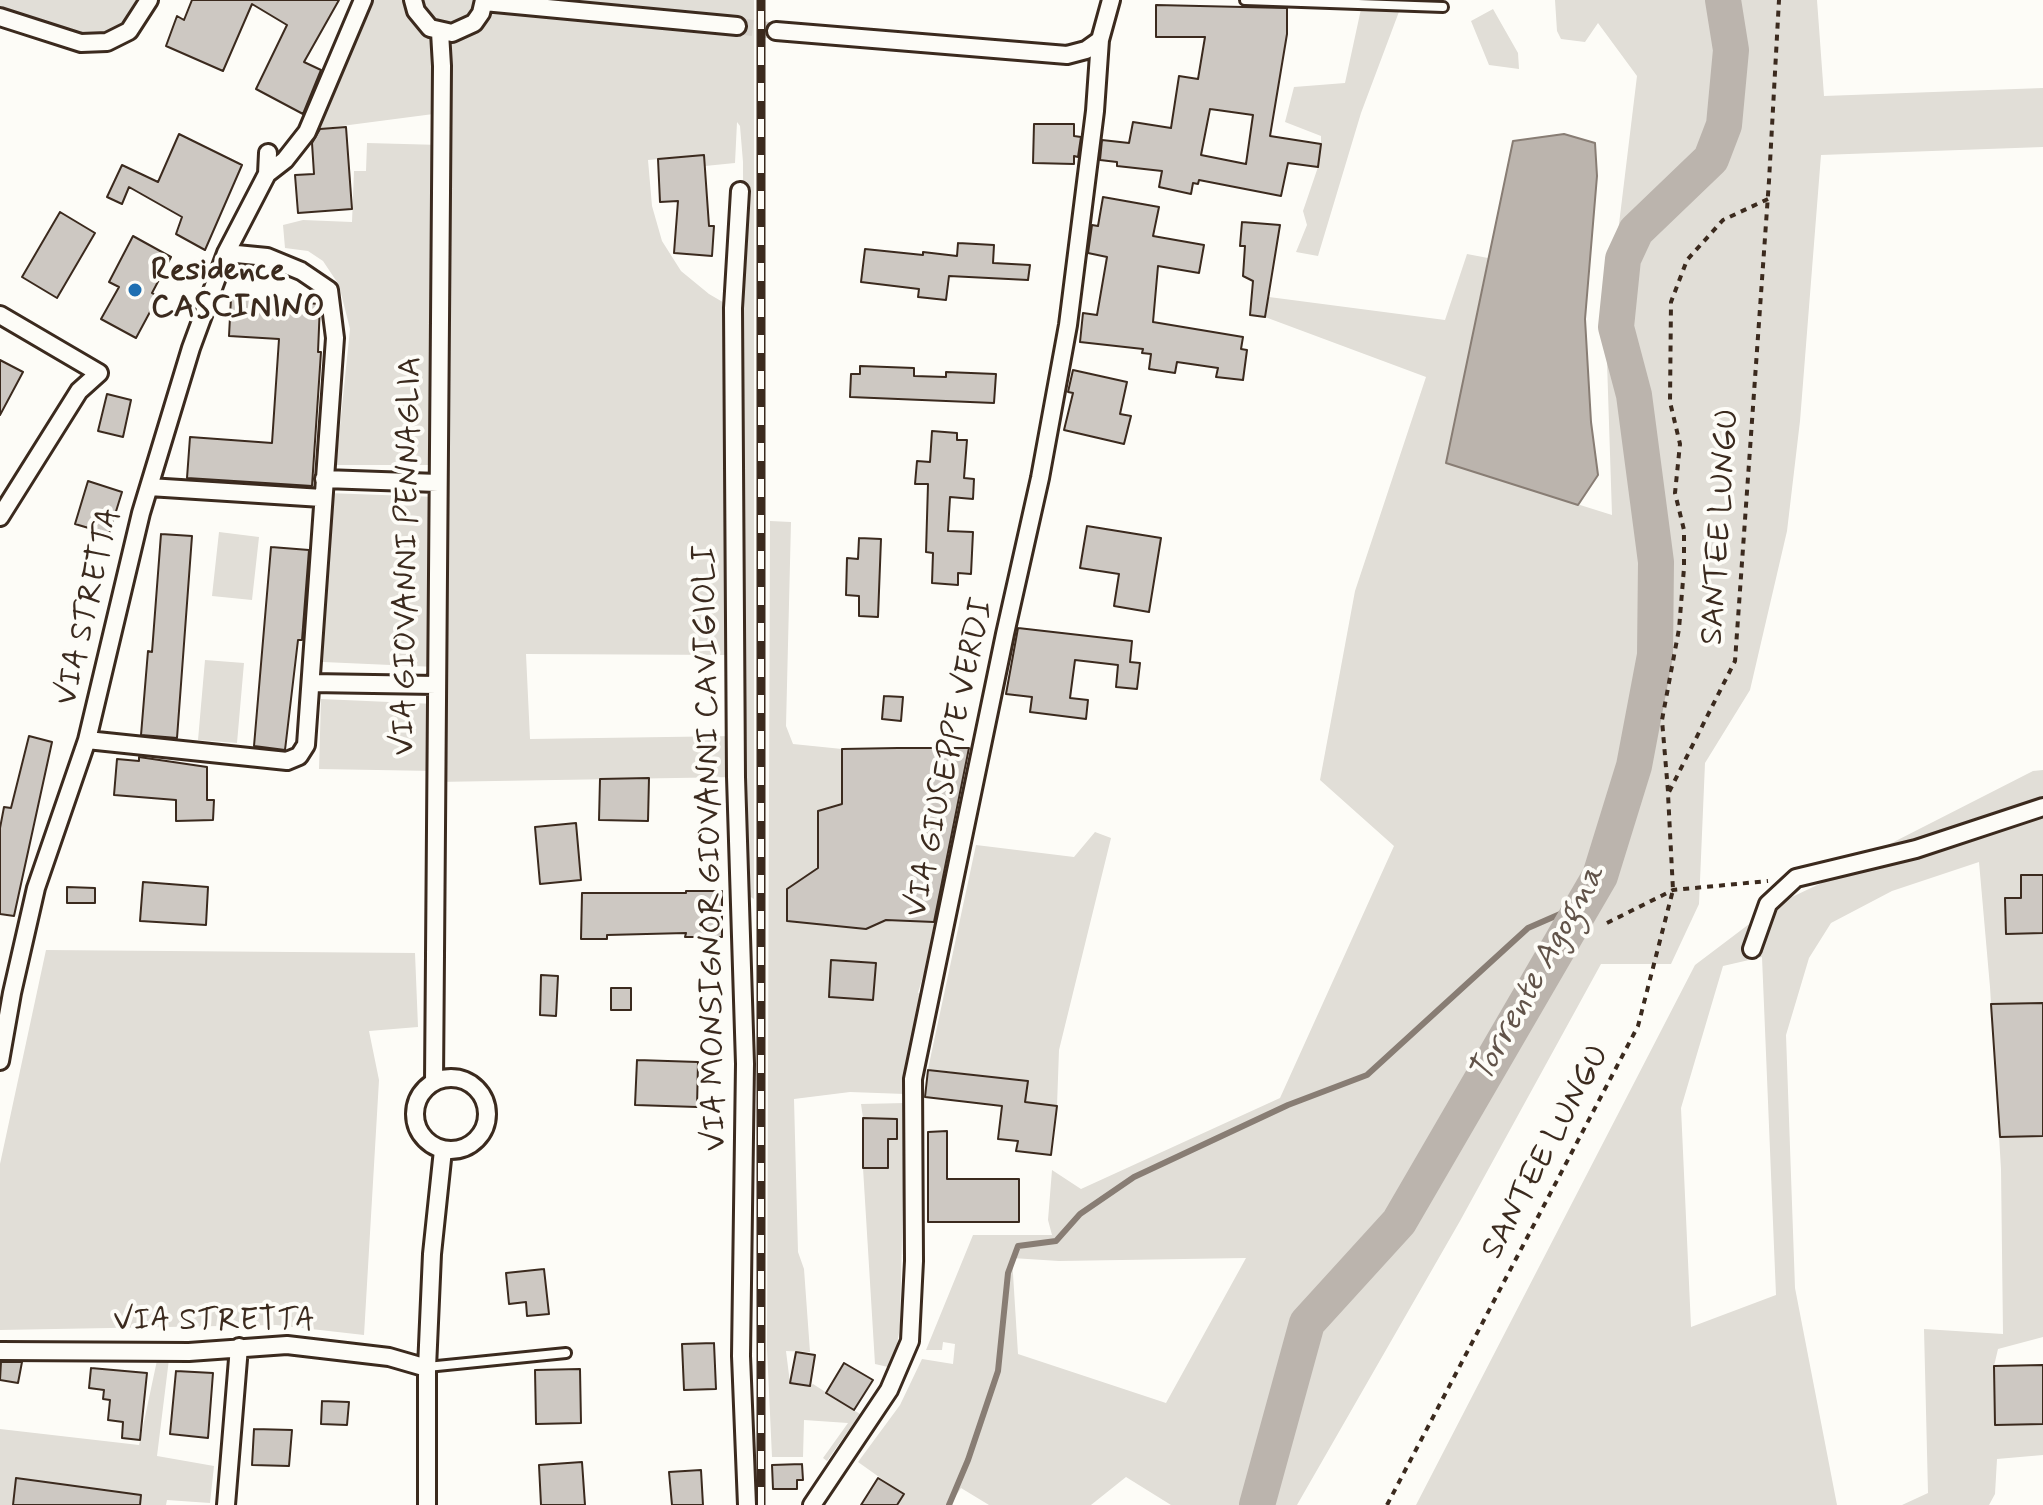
<!DOCTYPE html>
<style>
body{margin:0}
canvas{display:block;background:#fdfcf7}
</style>
<canvas width="2043" height="1505"></canvas>
<script>
const ctx = document.querySelector('canvas').getContext('2d');
ctx.lineJoin = 'round';
function fillPath(path, color) {
  ctx.fillStyle = color;
  ctx.fill(path, 'evenodd');
}
function toPath(rows) {
  const path = new Path2D();
  for (const r of rows) {
    if (r.length === 3) {
      path.moveTo(r[0] + r[2], r[1]);
      path.arc(r[0], r[1], r[2], 0, 2 * Math.PI);
      continue;
    }
    path.moveTo(r[0], r[1]);
    for (let i = 2; i < r.length; i += 2) path.lineTo(r[i], r[i + 1]);
  }
  return path;
}
function trace(path, color, width, dash) {
  ctx.strokeStyle = color;
  ctx.lineWidth = width;
  ctx.lineCap = dash ? 'butt' : 'round';
  ctx.setLineDash(dash || []);
  ctx.stroke(path);
}
function write(font, color, halo, rows, align = 'center') {
  ctx.font = font + ' Mynerve,sans-serif';
  ctx.lineWidth = 8;
  ctx.setLineDash([]);
  ctx.textBaseline = 'middle';
  ctx.strokeStyle = halo;
  ctx.fillStyle = color;
  for (const [text, x, y, turn = 0] of rows) {
    ctx.save();
    ctx.translate(x, y);
    ctx.rotate((+turn || 0) * Math.PI / 180);
    ctx.textAlign = isNaN(turn) ? turn : align;
    if (halo) ctx.strokeText(text, 0, 0);
    ctx.fillText(text, 0, 0);
    ctx.restore();
  }
}
const green = toPath([
 [0,0,138,0,132,11,113,32,88,34,41,25,0,10],
 [363,0,754,0,754,899,749,896,744,585,743,162,740,126,737,122,735,163,705,166,703,155,648,160,652,206,662,241,681,271,709,294,733,308,736,655,526,654,530,739,735,736,736,777,435,782,435,771,319,769,321,699,435,704,436,667,323,662,327,493,437,497,438,465,336,465,350,329,339,285,323,261,308,251,285,248,283,225,303,220,352,222,354,171,366,171,367,143,441,145,441,113,311,130],
 [1555,0,1817,0,1824,96,2043,88,2043,147,1821,155,1800,421,1787,531,1750,690,1705,763,1699,904,1671,964,1601,964,1460,1221,1297,1505,1171,1505,1126,1477,1091,1505,989,1505,961,1488,950,1505,897,1505,903,1494,858,1462,900,1405,922,1359,953,1364,955,1344,943,1342,942,1350,926,1350,973,1235,1052,1235,1048,1220,1052,1170,1081,1189,1280,1098,1394,846,1320,780,1355,591,1426,377,1265,317,1269,297,1445,320,1467,254,1488,258,1446,463,1612,515,1606,331,1637,76,1598,23,1585,42,1561,39,1557,31],
 [1012,1258,1059,1261,1246,1258,1166,1403,1018,1354],
 [1361,9,1400,9,1361,113,1318,256,1296,252,1307,225,1303,211,1318,167,1321,144,1321,136,1285,122,1294,87,1345,83],
 [1493,9,1518,53,1519,69,1489,65,1471,21],
 [770,521,791,522,786,726,793,744,842,749,842,804,818,811,818,868,788,889,787,920,866,929,886,920,939,922,918,993,924,995,905,1094,850,1092,794,1099,798,1252,804,1269,810,1352,786,1351,790,1383,810,1386,813,1384,860,1414,827,1461,823,1458,848,1423,804,1420,803,1457,772,1457,767,1349],
 [219,532,259,537,252,600,212,596],
 [205,660,244,663,237,743,198,740],
 [2043,770,2043,1337,1998,1349,1994,1366,2043,1365,2043,1455,1997,1459,1995,1494,1989,1505,1902,1505,1928,1493,1924,1329,2003,1334,2001,1169,1990,987,1979,862,1892,891,1831,923,1809,958,1786,1035,1795,1288,1837,1505,1416,1505,1695,965,1773,906,1832,878,1878,850,2033,771],
 [1762,957,1776,1295,1691,1327,1681,1108,1723,966],
 [1095,832,1111,838,1059,1050,1057,1106,1025,1102,1027,1081,928,1069,976,845,1074,857],
 [46,950,415,953,418,1027,369,1031,379,1080,364,1335,276,1325,0,1330,0,1164],
 [905,1103,900,1326,897,1345,888,1367,875,1364,863,1168,888,1167,888,1139,897,1119,863,1118,861,1104],
 [159,1351,170,1351,157,1456,214,1466,210,1503,167,1500,166,1505,132,1505,133,1494,16,1478,13,1505,0,1505,0,1429,139,1445]
]);
const water = toPath([
 [1564,134,1595,143,1597,176,1585,319,1591,422,1598,475,1578,505,1446,463,1513,141,1564,134]
]);
const stream = toPath([
 [949,1505,968,1460,998,1371,1008,1273,1018,1246,1056,1241,1080,1214,1134,1177,1288,1105,1367,1075,1528,928,1583,904]
]);
const river = toPath([
 [1257,1505,1307,1323,1399,1222,1600,876,1634,766,1655,655,1656,562,1634,395,1616,327,1623,259,1636,231,1711,159,1724,125,1731,50,1723,0]
]);
const building = toPath([
 [192,0,339,0,304,62,321,70,303,114,256,89,287,25,252,4,223,71,166,46,177,16,184,20,192,0],
 [1156,5,1287,8,1287,34,1270,136,1321,144,1318,167,1288,163,1281,196,1199,180,1198,184,1193,183,1191,194,1159,187,1162,171,1117,166,1117,162,1100,160,1102,140,1129,143,1133,122,1171,128,1179,76,1198,79,1205,37,1156,37,1156,5],
 [1210,109,1253,115,1246,164,1201,155,1210,109],
 [1034,124,1074,124,1074,136,1081,137,1078,157,1074,156,1074,164,1033,163,1034,124],
 [346,127,352,209,298,213,295,175,314,174,312,143,320,129,346,127],
 [179,134,242,165,205,250,176,234,182,217,129,187,122,204,107,197,122,165,158,182,179,134],
 [704,155,709,226,714,226,712,256,674,253,678,201,660,202,658,159,704,155],
 [1103,197,1159,207,1153,236,1204,245,1199,273,1158,266,1153,322,1243,337,1241,349,1247,350,1243,380,1216,377,1218,368,1177,362,1175,373,1149,369,1151,354,1142,353,1143,349,1080,342,1083,313,1097,315,1107,257,1088,253,1092,225,1098,226,1103,197],
 [60,212,95,233,57,298,22,277,60,212],
 [1242,222,1280,225,1265,317,1250,315,1253,281,1243,276,1245,246,1240,246,1242,222],
 [133,236,171,257,152,293,158,297,136,338,101,319,119,287,109,282,133,236],
 [958,243,994,245,993,263,1030,265,1028,280,949,276,946,300,918,297,919,289,861,282,865,249,923,255,923,252,957,256,958,243],
 [231,298,320,304,318,352,321,352,312,486,187,478,190,437,272,443,279,339,229,336,231,298],
 [0,360,23,372,0,415,0,360],
 [860,366,914,368,914,376,946,377,946,372,996,374,994,403,850,397,851,374,860,374,860,366],
 [1073,370,1127,382,1120,414,1131,416,1124,444,1064,430,1073,393,1068,392,1073,370],
 [107,394,131,400,123,437,98,431,107,394],
 [932,431,957,433,957,440,967,440,964,478,974,479,973,499,950,497,948,531,973,532,971,574,958,573,958,585,932,583,933,553,926,552,928,484,915,484,917,461,930,462,932,431],
 [88,481,122,492,109,534,75,524,88,481],
 [1087,526,1161,538,1149,612,1114,606,1119,574,1080,568,1087,526],
 [161,534,192,536,177,738,141,735,148,651,152,652,161,534],
 [859,538,881,539,878,617,859,616,859,596,846,595,847,558,858,559,859,538],
 [271,547,309,550,302,640,298,640,285,750,254,746,271,547],
 [1018,628,1132,641,1130,662,1140,663,1137,689,1116,687,1118,665,1075,660,1070,698,1088,700,1086,719,1030,712,1032,697,1006,694,1018,628],
 [884,696,903,697,901,721,882,719,884,696],
 [29,736,52,742,14,916,0,914,0,828,4,807,11,808,29,736],
 [898,748,969,748,934,922,886,920,866,929,787,921,787,889,818,868,818,811,842,804,842,749,898,748],
 [139,757,207,767,207,800,214,800,213,820,176,821,176,800,114,795,117,759,139,761,139,757],
 [649,778,648,821,599,820,600,779,649,778],
 [576,823,581,880,540,884,535,827,576,823],
 [2021,875,2043,875,2043,933,2006,934,2005,898,2021,898,2021,875],
 [143,882,208,887,206,925,140,921,143,882],
 [67,887,95,888,95,903,67,903,67,887],
 [686,891,722,891,722,937,685,937,686,933,607,935,607,939,581,939,582,893,686,893,686,891],
 [831,960,876,963,873,1000,829,997,831,960],
 [541,975,558,976,556,1016,540,1015,541,975],
 [611,988,631,988,631,1010,611,1010,611,988],
 [2043,1003,2043,1136,2000,1137,1991,1004,2043,1003],
 [637,1060,698,1062,697,1107,635,1105,637,1060],
 [928,1070,1028,1081,1025,1102,1057,1106,1051,1155,1016,1151,1018,1141,998,1139,1002,1106,925,1097,928,1070],
 [863,1118,897,1119,897,1139,888,1139,888,1168,863,1168,863,1118],
 [947,1131,947,1179,1019,1179,1019,1222,928,1222,928,1132,947,1131],
 [544,1269,549,1314,527,1316,526,1302,509,1304,506,1273,544,1269],
 [714,1343,716,1389,684,1390,682,1344,714,1343],
 [796,1352,815,1355,810,1386,790,1383,796,1352],
 [1,1362,22,1362,18,1383,0,1380,1,1362],
 [844,1363,873,1380,854,1410,826,1393,844,1363],
 [2043,1365,2043,1424,1995,1425,1994,1366,2043,1365],
 [91,1368,147,1373,140,1440,122,1438,123,1422,108,1420,110,1400,103,1399,104,1390,89,1388,91,1368],
 [580,1369,581,1423,536,1424,535,1370,580,1369],
 [176,1371,213,1373,208,1438,170,1434,176,1371],
 [322,1401,349,1402,347,1425,321,1424,322,1401],
 [254,1429,292,1430,289,1466,252,1465,254,1429],
 [582,1462,585,1505,541,1505,539,1465,582,1462],
 [802,1464,803,1480,797,1480,797,1489,773,1489,772,1465,802,1464],
 [701,1470,703,1505,672,1505,669,1472,701,1470],
 [16,1478,141,1495,140,1505,13,1505,16,1478],
 [878,1478,904,1494,897,1505,861,1505,878,1478]
]);
const minorTunnel = toPath([
 [737,26,776,31]
]);
const path = toPath([
 [1668,791,1662,720,1679,629,1684,568,1684,530,1675,493,1680,444,1670,402,1671,302,1687,260,1723,220,1768,199],
 [1607,923,1673,890,1768,881],
 [1387,1505,1638,1026,1673,890,1668,794,1735,661,1769,181,1779,0]
]);
const service = toPath([
 [1245,0,1443,7],
 [427,1367,566,1353]
]);
const minor = toPath([
 [413,0,416,11,430,28,452,33,474,23,481,13,484,0],
 [484,2,737,26],
 [0,17,81,43,107,42,129,31,149,0],
 [776,31,1067,55,1086,50,1100,40],
 [267,174,285,160,307,132,363,0],
 [740,191,733,308,736,777,745,1064,741,1356,747,1505],
 [0,315,99,373,79,391,0,517],
 [324,479,438,483],
 [149,487,322,498],
 [311,683,436,685],
 [87,740,287,761,299,756,306,745,335,338,329,290,301,271,267,257,226,253],
 [1752,949,1768,904,1796,878,1916,849,2043,807],
 [0,1061,12,993,36,888,87,740,141,513,191,348,226,253,267,174,268,153],
 [451,1114,36],
 [434,1081,442,66,440,32],
 [0,1351,189,1352,287,1345,389,1357,427,1368],
 [226,1505,239,1347],
 [427,1505,427,1368,432,1254,443,1150],
 [812,1505,889,1390,910,1341,914,1261,913,1079,1005,634,1040,478,1068,325,1095,111,1100,40,1111,0]
]);
const rail = toPath([
 [761,1505,761,0]
]);
const markers = [
 [135,290,8,"#1f6fb2"]
];
const poiNames = [
 ["Residence",151,272],
 ["CASCININO",151,309]
];
const streetNames = [
 ["SANTEE LUNGU",1722,527,-86],
 ["VIA GIOVANNI PENNAGLIA",409,556,-89],
 ["VIA STRETTA",90,607,-77],
 ["VIA GIUSEPPE VERDI",951,758,-78],
 ["VIA MONSIGNOR GIOVANNI CAVIGIOLI",712,848,-91],
 ["SANTEE LUNGU",1547,1153,-62],
 ["VIA STRETTA",214,1322]
];
const waterNames = [
 ["Torrente Agogna",1539,975,-61]
];
fillPath(green, '#e1ded7');
fillPath(water, '#bbb4ad');
trace(water, '#887d74', 2);
trace(stream, '#887d74', 6);
trace(river, '#bbb4ad', 36);
fillPath(building, '#cdc8c2');
trace(building, '#3b2a1e', 2);
trace(minorTunnel, '#d6d2cc', 16, [16, 8]);
trace(service, '#3b2a1e', 14);
trace(minor, '#3b2a1e', 22);
trace(path, '#3b2a1e', 4, [6, 6]);
trace(service, '#fdfcf7', 8);
trace(minor, '#fdfcf7', 16);
trace(rail, '#3b2a1e', 9);
trace(rail, '#fdfcf7', 6, [18]);
for (const [x, y, r, color] of markers) {
  const dot = new Path2D();
  dot.arc(x, y, r, 0, 2 * Math.PI);
  ctx.fillStyle = color;
  ctx.fill(dot);
  trace(dot, '#fdfcf7', 3);
}
write('bold 32px', '#3b2a1e', '#fdfcf7', poiNames, 'left');
write('32px', '#3b2a1e', '#fdfcf7', streetNames);
write('italic 34px', '#615349', '#fdfcf7', waterNames);
</script>
